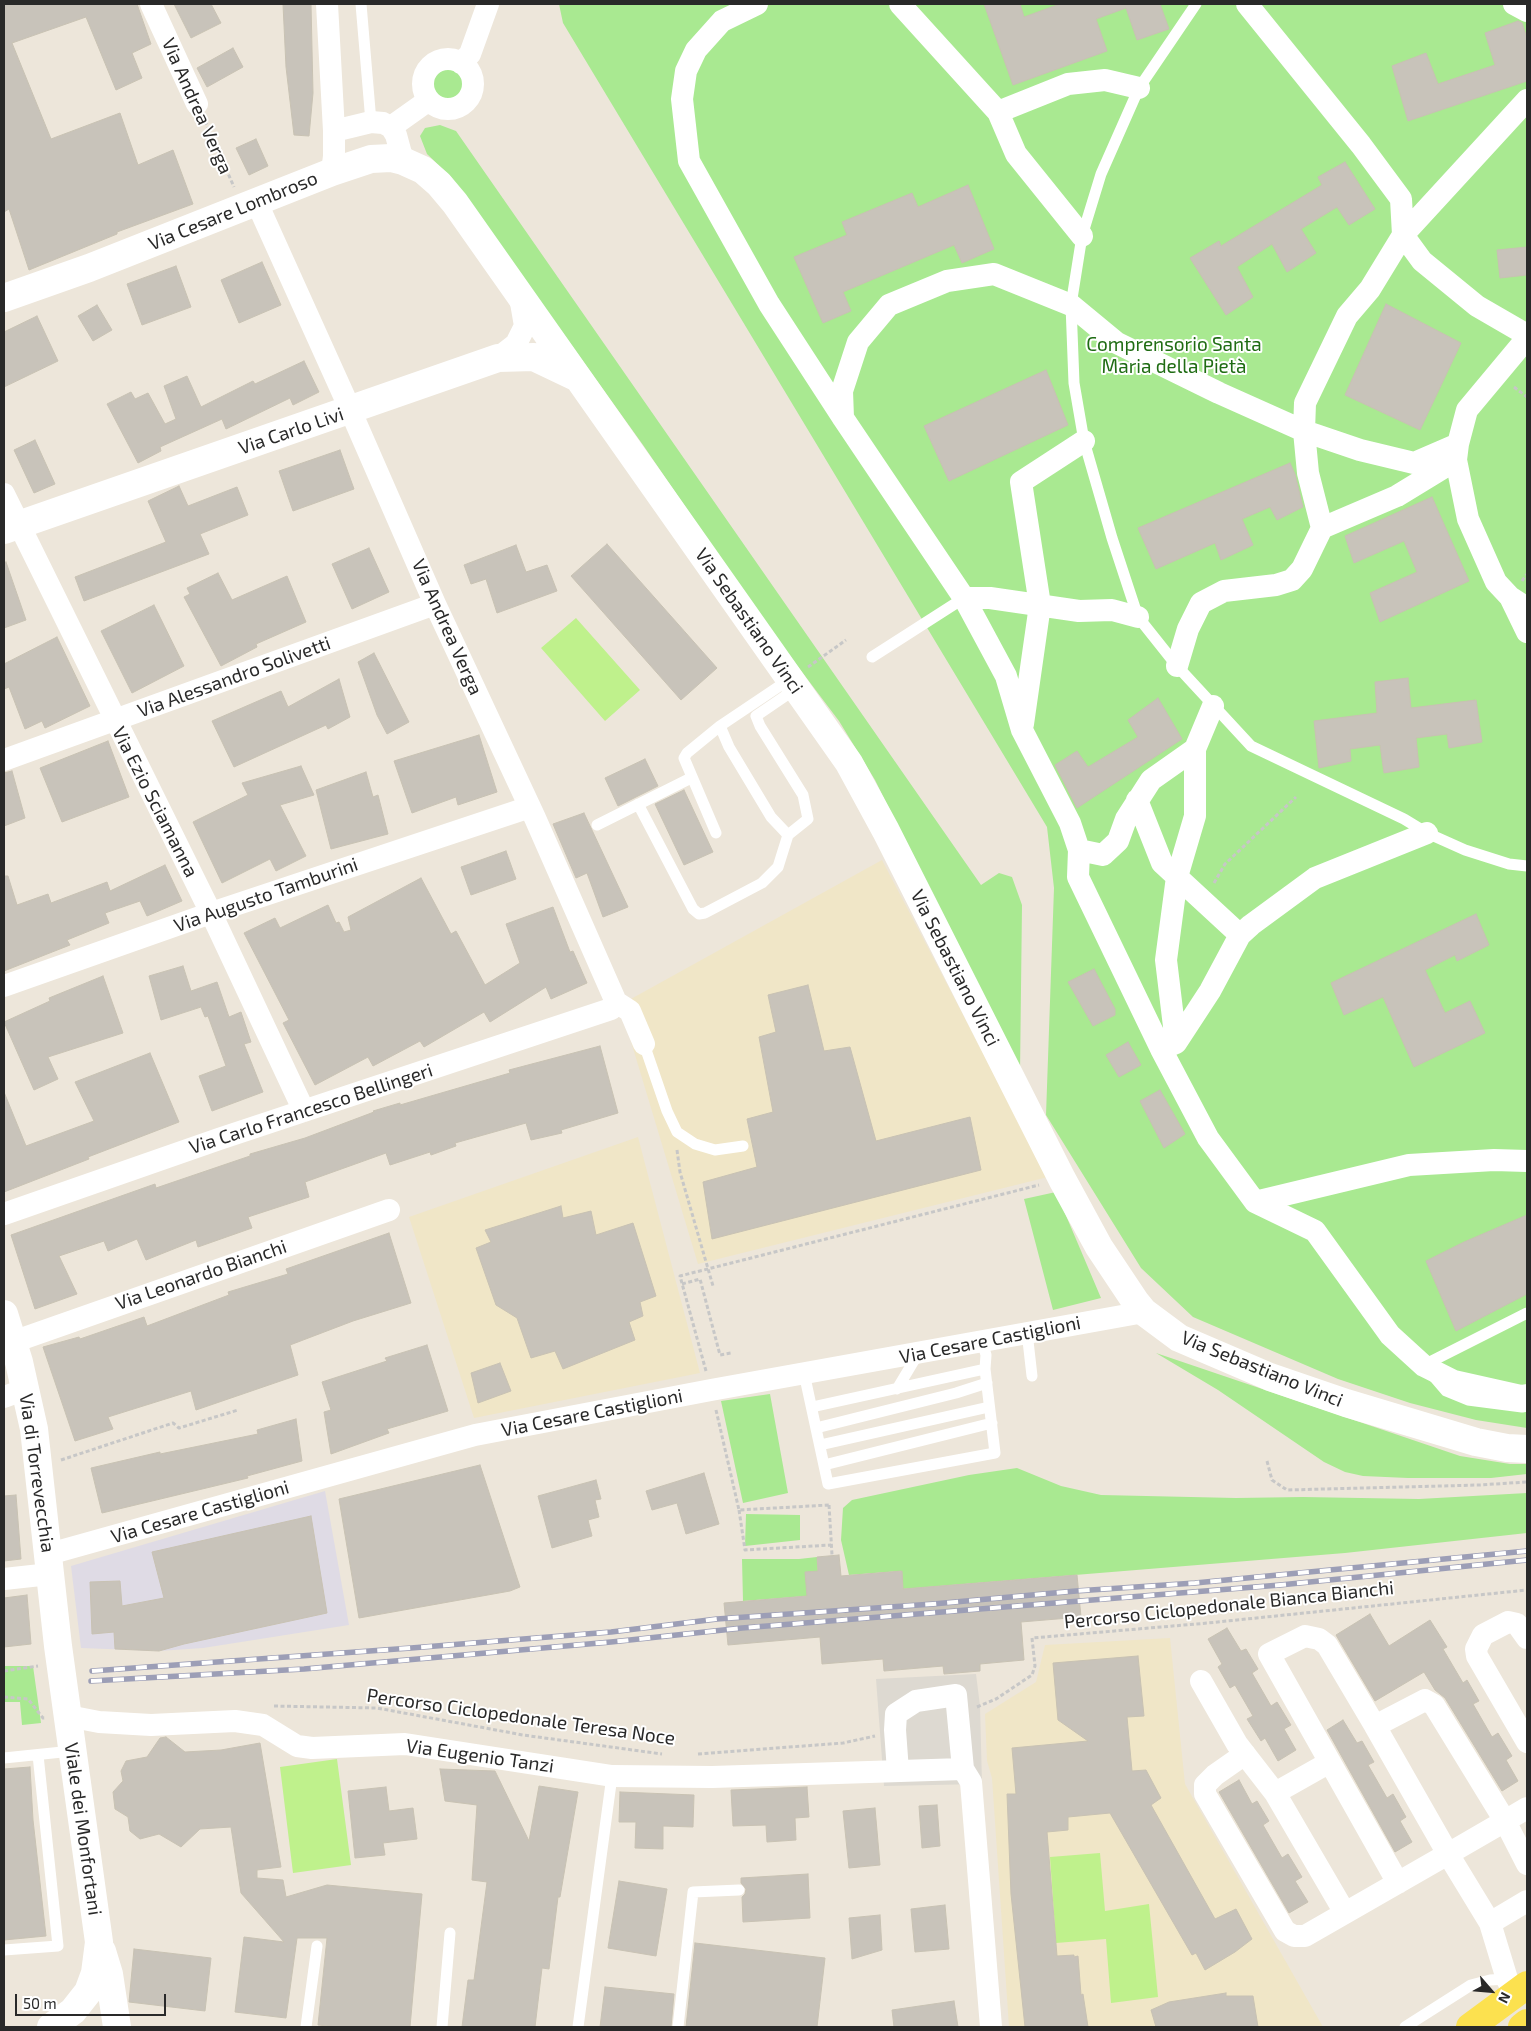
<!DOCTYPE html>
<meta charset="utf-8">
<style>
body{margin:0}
#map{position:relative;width:1531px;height:2031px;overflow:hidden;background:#ede6da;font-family:"Exo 2",sans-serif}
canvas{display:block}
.frame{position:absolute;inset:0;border:5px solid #292929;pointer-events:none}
.north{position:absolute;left:1466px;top:1966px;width:50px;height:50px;-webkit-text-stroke:4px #fff;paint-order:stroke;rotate:117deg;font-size:14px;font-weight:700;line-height:20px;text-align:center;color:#292929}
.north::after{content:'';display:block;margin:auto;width:18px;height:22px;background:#292929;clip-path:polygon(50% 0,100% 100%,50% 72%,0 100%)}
.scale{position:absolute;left:15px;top:1994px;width:151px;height:22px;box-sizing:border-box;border:2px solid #292929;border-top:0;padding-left:6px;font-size:15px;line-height:18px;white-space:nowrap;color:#292929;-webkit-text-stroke:4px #fff;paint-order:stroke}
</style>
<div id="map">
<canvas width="1531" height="2031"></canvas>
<div class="frame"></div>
<div class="north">N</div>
<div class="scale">50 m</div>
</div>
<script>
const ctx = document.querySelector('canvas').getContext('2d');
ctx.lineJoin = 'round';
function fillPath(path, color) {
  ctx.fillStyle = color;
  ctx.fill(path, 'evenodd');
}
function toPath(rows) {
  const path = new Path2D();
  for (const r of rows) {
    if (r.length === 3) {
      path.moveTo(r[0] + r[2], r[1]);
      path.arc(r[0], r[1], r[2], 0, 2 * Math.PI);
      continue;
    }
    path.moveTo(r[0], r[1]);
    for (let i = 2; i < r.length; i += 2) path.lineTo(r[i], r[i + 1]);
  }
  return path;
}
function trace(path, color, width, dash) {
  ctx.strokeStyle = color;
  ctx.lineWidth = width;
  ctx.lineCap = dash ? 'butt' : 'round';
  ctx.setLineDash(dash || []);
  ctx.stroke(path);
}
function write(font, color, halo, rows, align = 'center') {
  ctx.font = font + ' "Exo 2",sans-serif';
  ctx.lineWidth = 4;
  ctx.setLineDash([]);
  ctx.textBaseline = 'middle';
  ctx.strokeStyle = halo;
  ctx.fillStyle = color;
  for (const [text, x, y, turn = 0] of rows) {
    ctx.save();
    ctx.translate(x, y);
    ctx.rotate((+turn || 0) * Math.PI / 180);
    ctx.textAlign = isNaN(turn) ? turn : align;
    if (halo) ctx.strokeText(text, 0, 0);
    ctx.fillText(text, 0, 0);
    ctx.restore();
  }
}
const industrial = toPath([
 [325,1491,349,1625,203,1648,159,1651,81,1648,71,1566]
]);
const education = toPath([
 [882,860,1048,1177,698,1264,620,1005],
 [638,1137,700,1373,474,1418,409,1217],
 [1170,1638,1185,1784,1323,2027,1009,2027,992,1778,987,1761,985,1714,1036,1682,1045,1645]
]);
const green = toPath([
 [559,4,1527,4,1527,1428,1476,1420,1410,1403,1338,1379,1193,1317,1141,1268,1046,1115,1054,888,1047,827,563,23],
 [448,84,17],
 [440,125,456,131,981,885,999,873,1012,877,1022,905,1020,1073,875,780,839,721,765,623,643,445,451,177,427,154,420,136,425,128],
 [1056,1192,1101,1298,1053,1310,1024,1199],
 [1156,1353,1460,1456,1510,1464,1527,1464,1527,1474,1491,1478,1408,1478,1363,1476,1345,1472,1324,1462,1218,1390],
 [770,1394,788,1493,743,1503,721,1401],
 [1017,1468,1061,1486,1101,1495,1236,1498,1303,1497,1419,1499,1527,1493,1527,1533,1345,1553,903,1589,901,1571,849,1575,841,1540,843,1508,852,1500,969,1475],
 [746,1514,800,1515,800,1540,745,1546],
 [817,1557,818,1571,807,1596,743,1601,742,1559,799,1559],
 [4,1666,33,1666,41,1723,22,1725,20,1702,4,1702]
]);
const pitch = toPath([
 [576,618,640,690,605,721,541,648],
 [337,1759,351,1865,293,1873,280,1767],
 [1100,1853,1105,1911,1149,1904,1158,1997,1111,2003,1106,1939,1056,1943,1050,1857]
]);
const plaza = toPath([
 [976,1674,980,1706,982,1784,884,1786,876,1679]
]);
const building = toPath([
 [4,4,137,4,151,44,132,53,142,78,116,90,86,17,12,43,51,139,120,113,138,165,173,150,193,204,117,232,117,234,29,270,9,209,4,212,4,4],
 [174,4,211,4,221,23,191,38,174,4],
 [283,4,311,4,313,93,309,136,294,135,286,67,283,4],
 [984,4,1020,4,1024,17,1060,4,1160,4,1169,29,1137,40,1126,8,1096,19,1107,51,1013,85,984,4],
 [1518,21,1522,23,1527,38,1527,81,1408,121,1392,66,1426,53,1438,84,1495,65,1485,33,1518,21],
 [233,48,243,67,207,87,197,68,233,48],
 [256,139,268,166,249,175,236,148,256,139],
 [1345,162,1375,209,1349,225,1337,207,1301,229,1316,253,1287,272,1272,244,1237,267,1253,297,1226,315,1190,258,1219,241,1221,246,1322,185,1318,177,1345,162],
 [968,185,994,249,962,263,954,245,843,292,851,311,823,323,794,257,847,235,842,222,912,193,918,207,968,185],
 [1527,247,1527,275,1500,278,1497,250,1527,247],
 [262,262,281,305,239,323,221,280,262,262],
 [176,266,191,307,142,325,127,284,176,266],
 [1386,304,1461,343,1420,430,1345,395,1386,304],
 [97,305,112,330,93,341,78,316,97,305],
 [37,316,58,361,4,387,4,332,37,316],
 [304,361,319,392,293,405,290,398,226,429,222,419,160,447,161,451,138,463,107,404,131,392,135,399,148,393,165,424,176,419,164,386,187,376,201,407,253,381,255,384,304,361],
 [1046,370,1068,425,949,481,924,426,1046,370],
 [35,440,55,484,34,493,14,450,35,440],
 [340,450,354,489,293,511,279,471,340,450],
 [1290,463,1295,474,1303,507,1277,520,1270,507,1242,519,1253,545,1221,560,1215,543,1156,569,1138,528,1290,463],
 [179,486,188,506,237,487,248,515,200,534,209,554,84,601,75,577,166,542,148,501,179,486],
 [1432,497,1469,581,1380,622,1370,593,1417,572,1404,541,1354,563,1345,536,1432,497],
 [607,544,717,668,681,700,571,576,607,544],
 [516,545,526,572,547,565,557,591,497,613,486,579,471,584,464,565,516,545],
 [369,548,389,592,352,609,332,564,369,548],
 [6,562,26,620,4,628,4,563,6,562],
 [218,573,232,600,287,576,306,622,256,644,257,647,221,666,184,597,190,594,187,588,218,573],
 [154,605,184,666,132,693,101,631,154,605],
 [57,637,90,706,45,728,42,721,25,729,9,687,4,689,4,664,57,637],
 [374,653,409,722,387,734,377,715,358,662,374,653],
 [1408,678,1411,708,1476,700,1482,742,1449,748,1447,734,1416,738,1419,767,1384,773,1380,745,1350,749,1351,761,1319,768,1314,721,1377,713,1375,682,1408,678],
 [339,679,350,717,328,729,326,725,234,767,212,721,281,691,288,707,339,679],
 [1158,698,1182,739,1077,808,1055,765,1077,751,1088,767,1138,737,1128,720,1158,698],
 [479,735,497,792,458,805,456,797,412,813,394,761,479,735],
 [108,741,129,797,62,822,40,768,108,741],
 [645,759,658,786,618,806,605,778,645,759],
 [301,766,314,795,280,805,306,856,276,871,270,859,222,883,193,822,248,795,242,783,301,766],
 [12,771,25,818,4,826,4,773,12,771],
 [366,772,373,797,378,795,388,834,331,849,316,790,366,772],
 [684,790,713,852,684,865,655,804,684,790],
 [584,813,628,907,603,917,587,873,576,878,553,824,584,813],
 [506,851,516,879,471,895,461,867,506,851],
 [165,865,182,901,147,916,140,901,105,913,109,923,67,940,70,945,4,971,4,876,8,876,17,905,48,894,51,903,107,882,110,891,165,865],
 [421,878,451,934,456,931,485,985,520,963,506,924,553,907,570,952,573,951,587,983,551,999,546,987,490,1022,484,1012,424,1047,420,1041,373,1066,368,1057,315,1085,283,1023,289,1020,244,933,275,918,280,928,328,905,336,923,339,922,344,932,351,930,348,917,421,878],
 [1476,914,1489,945,1457,961,1455,955,1425,970,1445,1013,1470,1001,1485,1033,1414,1067,1383,997,1344,1015,1331,983,1476,914],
 [183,966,191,991,217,982,229,1017,241,1012,251,1042,244,1044,263,1092,212,1111,199,1076,226,1066,208,1016,205,1017,201,1007,161,1020,149,976,183,966],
 [1094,969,1115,1009,1115,1015,1093,1026,1068,982,1094,969],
 [103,976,123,1033,48,1057,58,1079,34,1090,4,1022,50,1001,49,998,103,976],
 [808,985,824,1051,850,1047,876,1141,970,1117,981,1170,712,1239,703,1182,757,1167,747,1119,773,1112,759,1037,776,1032,768,995,808,985],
 [1128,1042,1141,1065,1119,1077,1106,1055,1128,1042],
 [600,1046,618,1113,561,1130,562,1133,531,1140,526,1123,455,1143,456,1146,431,1155,430,1152,390,1165,386,1153,305,1182,309,1197,248,1217,252,1228,198,1247,196,1240,146,1260,137,1239,108,1251,104,1241,59,1256,77,1294,35,1309,11,1235,155,1184,156,1188,250,1156,250,1154,305,1138,374,1112,373,1111,400,1103,400,1105,510,1073,509,1070,600,1046],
 [150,1053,179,1122,88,1157,89,1159,4,1192,4,1092,26,1146,94,1121,75,1082,150,1053],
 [1160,1090,1185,1134,1164,1148,1140,1101,1160,1090],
 [561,1206,563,1218,591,1211,596,1235,633,1223,656,1296,640,1302,643,1316,629,1322,635,1340,563,1369,555,1351,531,1358,517,1318,496,1305,476,1248,491,1242,485,1230,561,1206],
 [1527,1215,1527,1294,1456,1331,1426,1261,1464,1242,1527,1215],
 [389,1233,411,1303,353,1321,290,1345,298,1375,196,1410,191,1391,108,1417,113,1429,75,1441,43,1347,79,1337,80,1339,144,1317,147,1326,229,1295,228,1292,288,1274,286,1269,389,1233],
 [427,1345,448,1411,387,1429,389,1433,331,1454,324,1412,331,1410,322,1382,387,1361,385,1358,427,1345],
 [500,1363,511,1391,478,1403,471,1373,500,1363],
 [296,1419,302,1461,247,1476,248,1478,102,1513,91,1468,160,1452,160,1454,258,1434,257,1430,296,1419],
 [480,1465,520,1587,510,1591,359,1618,339,1499,480,1465],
 [704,1473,719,1524,686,1534,677,1503,652,1510,646,1491,704,1473],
 [596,1480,601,1499,595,1500,599,1517,588,1520,592,1536,552,1548,538,1496,596,1480],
 [16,1495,21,1559,4,1561,4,1496,16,1495],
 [311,1516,327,1613,184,1644,159,1651,115,1649,114,1632,92,1634,90,1582,120,1581,122,1606,164,1598,152,1552,311,1516],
 [839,1555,841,1576,902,1571,903,1589,1077,1575,1081,1617,1021,1622,1024,1660,980,1664,980,1671,944,1674,943,1666,884,1671,883,1659,822,1664,820,1637,728,1645,724,1603,807,1596,805,1572,818,1571,817,1557,839,1555],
 [27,1595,31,1644,4,1647,4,1598,27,1595],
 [1370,1614,1389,1646,1430,1620,1447,1647,1443,1649,1463,1683,1467,1680,1479,1701,1473,1704,1492,1737,1498,1733,1512,1756,1506,1760,1518,1781,1502,1791,1445,1698,1435,1690,1424,1672,1375,1701,1336,1635,1370,1614],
 [1227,1628,1241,1651,1246,1649,1258,1669,1252,1673,1271,1706,1277,1702,1291,1725,1284,1729,1296,1750,1278,1761,1265,1738,1261,1741,1247,1719,1253,1716,1235,1685,1230,1688,1218,1667,1222,1664,1208,1639,1227,1628],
 [1138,1656,1144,1716,1127,1717,1132,1771,1146,1770,1161,1798,1151,1805,1215,1919,1236,1909,1252,1939,1235,1952,1205,1970,1196,1953,1192,1955,1110,1813,1068,1817,1068,1830,1047,1832,1057,1956,1074,1955,1074,1957,1078,1956,1081,1995,1083,1994,1088,2027,1025,2027,1011,1894,1007,1794,1016,1794,1012,1748,1088,1741,1058,1720,1053,1663,1138,1656],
 [1343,1720,1357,1743,1362,1741,1374,1762,1368,1765,1387,1798,1393,1794,1406,1817,1400,1821,1412,1842,1395,1852,1327,1730,1343,1720],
 [166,1737,185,1752,221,1750,260,1743,281,1867,257,1870,257,1878,283,1880,286,1897,327,1885,422,1894,410,2027,337,2027,318,2025,327,1938,297,1938,286,2018,235,2012,244,1937,284,1942,241,1893,231,1827,200,1829,181,1847,159,1834,140,1839,130,1831,128,1817,115,1809,113,1792,123,1781,121,1771,126,1761,147,1757,160,1738,166,1737],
 [30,1767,33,1820,46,1936,4,1940,4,1769,30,1767],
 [440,1769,495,1771,529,1841,539,1786,578,1792,560,1897,558,1897,549,1969,542,1968,535,2027,462,2027,468,1980,474,1980,487,1882,472,1880,477,1805,445,1801,440,1769],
 [1239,1780,1252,1804,1257,1801,1269,1821,1263,1825,1282,1858,1288,1854,1302,1877,1295,1881,1308,1902,1289,1913,1219,1792,1239,1780],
 [386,1787,389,1811,413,1808,417,1839,383,1843,385,1855,355,1858,348,1791,386,1787],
 [807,1787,809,1817,795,1818,796,1840,767,1842,766,1825,733,1826,731,1790,807,1787],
 [620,1792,694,1795,693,1827,663,1826,663,1849,635,1848,636,1822,619,1822,620,1792],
 [937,1805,940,1846,922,1848,919,1806,937,1805],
 [875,1808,880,1865,849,1868,843,1811,875,1808],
 [808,1874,810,1918,743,1922,742,1897,745,1894,746,1889,741,1883,741,1878,808,1874],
 [619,1881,667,1889,656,1956,608,1948,619,1881],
 [945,1905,949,1949,915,1952,911,1909,945,1905],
 [880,1915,882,1950,852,1959,849,1918,880,1915],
 [695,1943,825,1958,817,2027,686,2027,695,1943],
 [134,1949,211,1958,205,2011,129,2002,134,1949],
 [605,1987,674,1994,671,2027,600,2027,605,1987],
 [1226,1993,1226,1996,1253,1996,1258,2027,1156,2027,1151,2010,1169,2002,1226,1993],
 [954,2001,958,2027,894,2027,892,2010,954,2001]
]);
const path = toPath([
 [205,121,234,187],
 [1514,387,1527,397],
 [1522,581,1527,574],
 [808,667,846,640],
 [1214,883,1225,864,1296,797],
 [677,1150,680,1172,713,1286],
 [682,1284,700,1279,720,1355,731,1353],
 [706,1371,680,1276,1039,1185],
 [716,1410,739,1510,829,1505],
 [61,1460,173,1423,179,1428,238,1410],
 [1267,1461,1272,1480,1287,1490,1479,1485,1527,1482],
 [829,1505,832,1555],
 [739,1510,745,1550,831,1545],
 [4,1671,38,1666],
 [4,1697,28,1699,43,1718,45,1718],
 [274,1706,377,1708,523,1735,662,1754],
 [977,1707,996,1699,1032,1675,1035,1666,1032,1638,1208,1623,1527,1590],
 [698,1754,843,1743,875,1736]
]);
const lane = toPath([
 [361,4,371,122],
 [1196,4,1139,88,1101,174,1082,236,1071,305,1074,383,1084,441,1112,538,1138,617,1177,666,1251,746,1404,819,1427,833,1465,850,1509,864,1527,866],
 [872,657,964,598],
 [790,679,720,726,729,747,771,817,788,835,808,819,803,795,760,726,756,716,797,688],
 [638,804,693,909,699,914,705,913,762,883,778,867,788,835],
 [597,825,691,778],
 [716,833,684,758,687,753,720,726],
 [644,1044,667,1111,677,1132,695,1144,715,1150,743,1146],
 [1027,1332,1032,1376],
 [1424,1365,1527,1313],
 [804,1373,828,1484,995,1453,985,1369,986,1355,982,1341],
 [1434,1377,1446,1391,1468,1400,1522,1407,1527,1406],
 [897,1389,918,1354],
 [812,1407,985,1369],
 [816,1428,956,1393,987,1383],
 [820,1445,989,1407],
 [824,1465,992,1423],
 [4,1758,72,1751],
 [4,1950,58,1946,38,1755],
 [306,2027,317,1946],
 [442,2027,450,1933],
 [578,2027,612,1776],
 [678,2027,693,1892,739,1890],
 [1405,2027,1471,1985,1490,1980,1507,1979]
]);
const street = toPath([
 [151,4,197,104],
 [327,4,334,131,334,156,332,172],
 [757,4,722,21,696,50,686,71,682,99,689,161,769,304,843,418,964,598,1006,676,1022,730,1070,823,1079,850,1078,877,1161,1049,1208,1138,1255,1202,1315,1231,1390,1335,1424,1366,1454,1381,1521,1396,1527,1395],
 [900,4,998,112,1016,154,1082,236],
 [1247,4,1361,145,1401,199,1403,235,1422,261,1477,306,1527,335],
 [1514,4,1527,11],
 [448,84,25],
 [461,63,470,54,488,4],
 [998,112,1068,84,1105,80,1139,88],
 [391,127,429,100],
 [334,131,371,122,383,123,391,127,396,135,403,161],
 [257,203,345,398,435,604,535,818,616,1002,630,1011,644,1044],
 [1527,338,1467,410,1458,444,1456,460,1468,519,1496,582,1510,597,1527,608],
 [498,358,516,344,525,326,520,297],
 [843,418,842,391,858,342,889,305,947,281,994,274,1071,305,1117,343,1219,393,1304,431,1360,450,1414,463,1458,444],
 [4,494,211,913,304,1111],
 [1322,528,1397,496,1456,460],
 [1510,597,1527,632],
 [964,598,990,598,1079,611,1112,610,1138,617],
 [1177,666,1188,629,1201,603,1224,591,1276,585,1292,580,1302,569,1322,528,1308,473,1304,431,1305,403,1347,316,1370,289,1403,235,1527,100],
 [1023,724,1040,605,1021,482,1084,441],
 [4,760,435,604],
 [1137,800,1162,863,1240,935],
 [1079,850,1103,855,1118,841,1126,819,1151,780,1195,749,1213,706],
 [4,986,211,913,530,807],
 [1176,1043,1166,960,1177,877,1195,816,1195,749],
 [1161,1049,1176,1043,1210,991,1240,935,1251,925,1315,878,1427,833],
 [1255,1202,1409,1165,1494,1160,1527,1161],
 [4,1214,219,1139,611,1009,616,1002],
 [13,1342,389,1210],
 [4,1397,26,1389],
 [49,1554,475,1435,711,1390,1144,1312],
 [4,1579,50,1574],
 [1527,1638,1517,1624,1508,1622,1483,1635,1476,1649,1477,1656,1527,1742],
 [1201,1681,1237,1744,1275,1793],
 [68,1716,99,1722,151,1725,235,1721,263,1725,297,1746,312,1748,405,1744,612,1776,712,1777,963,1769,956,1695,916,1701,896,1714,895,1730,898,1771],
 [1375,1726,1327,1645,1319,1639,1305,1636,1269,1654,1398,1883],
 [1245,1754,1215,1775,1205,1785,1205,1794,1285,1931,1294,1936,1305,1936,1448,1854,1490,1923,1527,1901],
 [1330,1762,1275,1793,1345,1913],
 [963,1769,971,1782,991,2027],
 [1527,1808,1505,1821,1448,1854,1375,1726,1425,1700,1434,1705,1505,1821,1527,1864],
 [1490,1923,1507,1979,1514,1994]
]);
const secondary = toPath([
 [4,298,89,268,332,172,371,159,391,158,403,161,423,170,439,184,455,203,849,763,886,831,1062,1179,1099,1247,1135,1301,1144,1312,1179,1338,1270,1377,1346,1403,1476,1442,1507,1448,1527,1449],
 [4,530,498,358,534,357,576,377],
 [4,1314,19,1362,34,1429,58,1646,99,1942,95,1973,88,1992,73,2011,51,2027],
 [102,1951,109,1974,117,2027]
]);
const primary = toPath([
 [1470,2027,1527,1985],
 [1522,2027,1527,2023]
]);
const rail = toPath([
 [92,1671,411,1648,611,1632,717,1619,933,1604,1076,1591,1195,1583,1527,1551],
 [91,1681,304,1669,611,1642,742,1628,1280,1585,1527,1560]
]);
const streetNames = [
 ["Via Andrea Verga",197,106,66],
 ["Via Cesare Lombroso",233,211,-22],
 ["Via Carlo Livi",291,431,-19],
 ["Via Sebastiano Vinci",749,621,55],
 ["Via Andrea Verga",447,627,66],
 ["Via Alessandro Solivetti",234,677,-20],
 ["Via Ezio Sciamanna",155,802,63],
 ["Via Augusto Tamburini",266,895,-19],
 ["Via Sebastiano Vinci",955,968,63],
 ["Via Carlo Francesco Bellingeri",311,1109,-18],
 ["Via Leonardo Bianchi",201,1275,-19],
 ["Via Cesare Castiglioni",990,1340,-11],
 ["Via Sebastiano Vinci",1262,1369,22],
 ["Via Cesare Castiglioni",592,1413,-11],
 ["Via di Torrevecchia",37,1473,82],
 ["Via Cesare Castiglioni",200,1512,-16],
 ["Percorso Ciclopedonale Bianca Bianchi",1229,1605,-6],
 ["Percorso Ciclopedonale Teresa Noce",521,1717,8],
 ["Via Eugenio Tanzi",480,1756,8],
 ["Viale dei Monfortani",83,1829,82]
];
const parkNames = [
 ["Comprensorio Santa",1174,345],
 ["Maria della Pietà",1174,367]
];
fillPath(industrial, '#dfdbe5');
fillPath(education, '#f0e6c7');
fillPath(green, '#a9e991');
fillPath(pitch, '#bff18c');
fillPath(plaza, '#ddd9d1');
fillPath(building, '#c8c3ba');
trace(building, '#c8c2b3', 1);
trace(path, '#c7c7c7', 3, [4, 2.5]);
trace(lane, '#fff', 11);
trace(street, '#fff', 22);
trace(secondary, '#fff', 28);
trace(primary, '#fce14f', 28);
trace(rail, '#9c9eb6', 5.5);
trace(rail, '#fff', 4, [11]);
write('19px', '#292929', '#fff', streetNames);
write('19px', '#1f6c13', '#fff', parkNames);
</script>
